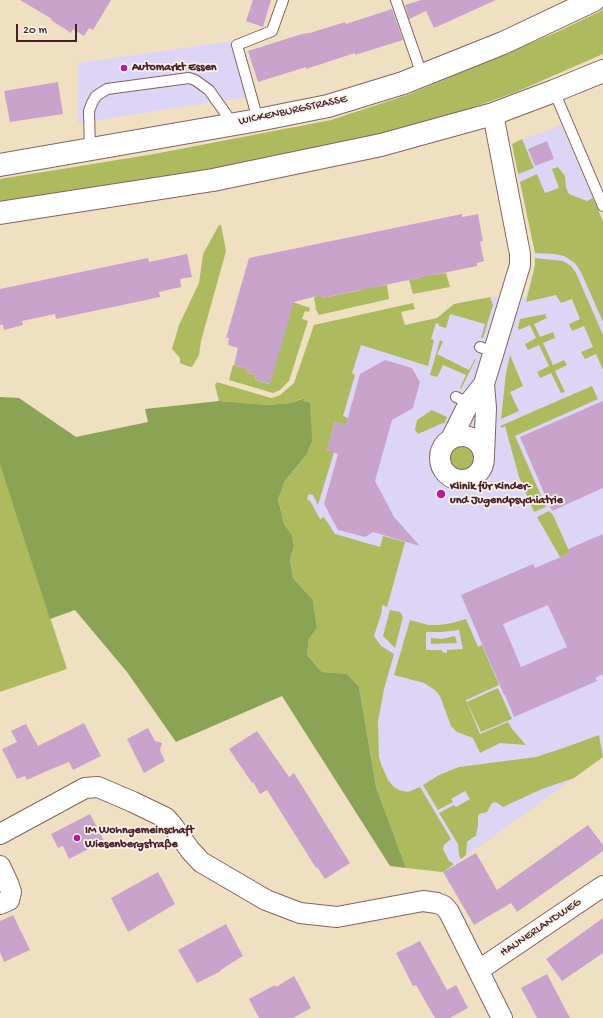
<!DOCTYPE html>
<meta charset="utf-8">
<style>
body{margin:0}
#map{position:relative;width:603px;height:1018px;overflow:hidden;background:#f0e0c2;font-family:"Gochi Hand",sans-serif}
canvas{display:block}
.scale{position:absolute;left:16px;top:24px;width:61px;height:18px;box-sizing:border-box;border:2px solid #4a1f2b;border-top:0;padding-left:5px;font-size:12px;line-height:14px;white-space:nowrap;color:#4a1f2b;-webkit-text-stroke:3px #f7f3e8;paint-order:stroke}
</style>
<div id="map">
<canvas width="603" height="1018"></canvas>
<div class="scale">20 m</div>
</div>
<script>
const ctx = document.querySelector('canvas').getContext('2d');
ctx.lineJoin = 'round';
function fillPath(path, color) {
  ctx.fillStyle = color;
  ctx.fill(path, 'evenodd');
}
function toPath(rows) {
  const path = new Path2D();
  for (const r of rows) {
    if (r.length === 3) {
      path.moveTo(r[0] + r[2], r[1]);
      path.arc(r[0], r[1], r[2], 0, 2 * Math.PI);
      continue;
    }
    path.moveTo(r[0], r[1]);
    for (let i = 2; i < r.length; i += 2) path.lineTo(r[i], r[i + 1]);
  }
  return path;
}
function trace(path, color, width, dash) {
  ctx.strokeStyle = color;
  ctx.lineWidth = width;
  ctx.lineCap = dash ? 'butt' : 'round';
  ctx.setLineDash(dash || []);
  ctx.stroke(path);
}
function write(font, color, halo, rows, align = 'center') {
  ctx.font = font + ' "Gochi Hand",sans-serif';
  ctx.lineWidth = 3.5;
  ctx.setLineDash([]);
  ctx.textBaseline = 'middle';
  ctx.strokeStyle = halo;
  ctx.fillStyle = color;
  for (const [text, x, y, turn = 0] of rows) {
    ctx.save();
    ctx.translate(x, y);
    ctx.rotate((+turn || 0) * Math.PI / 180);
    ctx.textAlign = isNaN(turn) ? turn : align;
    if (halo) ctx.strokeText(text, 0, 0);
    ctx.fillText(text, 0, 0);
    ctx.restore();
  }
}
const built = toPath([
 [232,41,248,97,78,123,78,63],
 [561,125,603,221,603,757,444,872,406,868,376,787,282,490,345,338,437,318,454,304,490,297,526,298,535,265,535,253,512,144]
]);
const green = toPath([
 [603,10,603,54,516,92,438,120,320,150,0,206,0,179,154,154,331,120,410,94,557,32],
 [522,139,534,168,518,174,512,144],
 [558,167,565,176,566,188,569,194,587,201,593,198,603,221,603,322,581,272,575,263,564,256,555,254,535,253,520,182,537,174,545,193,559,188,552,169],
 [219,225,221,225,226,251,201,341,199,355,192,367,187,366,180,363,180,358,172,349,179,325,199,283,203,254],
 [535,258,563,261,571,266,576,273,603,335,603,370,596,354,585,359,581,352,593,347,584,326,572,331,569,324,580,319,572,299,561,303,556,295,526,302,535,265],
 [446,273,450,287,413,294,409,280,420,278,420,274,433,275],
 [387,285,389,299,319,315,316,310,314,297,321,295,322,298,362,290,361,287,374,287],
 [490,297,493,305,483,338,481,338,485,324,450,314,446,328,439,326,439,324,436,323,431,339,434,340,428,366,361,345,352,373,355,375,343,416,348,418,346,425,335,422,327,450,334,452,318,505,313,495,309,494,307,499,310,501,320,519,324,517,335,534,380,547,383,536,405,542,387,607,382,605,382,611,374,636,381,646,394,654,384,689,378,721,379,757,381,764,388,780,394,787,399,790,408,792,420,787,451,839,444,845,443,849,449,861,454,864,443,872,406,868,376,787,359,687,347,674,322,672,307,655,309,639,317,628,313,600,293,578,290,559,294,546,292,535,284,524,278,499,282,490,284,482,306,455,303,401,304,398,291,403,268,405,219,401,215,385,217,382,271,398,275,397,280,395,294,383,314,325,413,303,415,309,401,312,405,325,437,318,454,304],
 [290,301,310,308,309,312,305,311,302,319,308,321,289,381,280,390,273,393,229,380,233,365,248,369,247,373,256,375,255,380,269,384,277,358],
 [545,314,547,318,534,324,540,337,553,332,555,338,543,343,553,365,564,360,567,365,555,371,565,392,561,393,551,373,540,378,537,372,549,366,539,345,528,350,525,344,536,338,530,325,519,330,518,328,520,319],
 [440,340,443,342,437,354,469,370,475,359,476,359,461,389,460,388,466,375,443,365,437,377,430,375],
 [510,355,523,386,510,392,519,411,501,419,506,373],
 [592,386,598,399,515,436,546,507,534,512,519,477,505,426,502,428,500,426],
 [432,410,447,417,444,424,443,423,418,434,415,430,417,420],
 [462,460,15],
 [0,465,67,669,0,692],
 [549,511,553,515,570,553,560,557,537,517],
 [390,610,400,612,403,617,395,648,383,636],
 [466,619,478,647,482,645,499,685,466,700,480,734,508,722,512,729,526,745,500,743,480,753,473,738,457,732,451,726,440,696,435,690,424,683,394,675,410,620,428,625,439,625,452,623],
 [459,630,463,649,447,650,447,653,442,652,442,650,426,650,426,632,441,632],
 [455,636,457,643,431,644,431,638,442,639],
 [498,688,512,719,481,732,467,702],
 [599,735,603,757,574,778,542,789,503,807,496,802,492,803,487,812,479,814,478,817,478,826,476,834,477,835,472,838,467,842,466,855,461,859,459,855,458,844,439,813,454,805,456,807,470,799,465,791,451,799,453,802,438,810,423,785,439,775,459,767,536,757,569,746]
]);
const forest = toPath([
 [0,397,19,398,76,437,148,422,145,409,219,401,268,405,291,403,305,398,303,401,310,403,312,441,306,455,284,482,282,490,278,499,284,524,292,535,294,546,290,559,293,578,313,600,317,628,309,639,307,655,322,672,347,674,359,687,376,787,406,868,390,866,282,696,176,742,127,672,75,610,50,619,0,465]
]);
const building = toPath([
 [20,0,111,0,93,30,89,28,84,36,73,29,71,33,51,20,52,19],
 [253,0,271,0,263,27,246,21],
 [421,0,496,0,434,28,426,11,409,19,405,5],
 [392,9,403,40,355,55,355,53,306,69,306,67,258,82,248,51,302,34,310,33,345,22,346,24],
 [58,82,63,114,10,122,4,91],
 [547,141,554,159,535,166,528,149],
 [462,214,462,217,478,214,483,241,480,242,484,261,477,263,477,266,322,298,321,295,294,302,270,384,255,380,256,375,247,373,248,369,234,365,238,348,228,345,229,338,226,338,249,258],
 [187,254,192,277,180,279,181,287,159,292,160,297,56,319,55,314,22,321,23,325,4,330,3,325,0,325,0,289,148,258,149,262],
 [385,360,412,368,420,382,413,408,392,420,375,481,394,517,420,546,373,532,365,537,338,530,324,504,338,454,327,450,335,422,346,425,360,374],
 [603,401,603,488,552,511,520,437],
 [603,534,603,674,595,678,597,681,514,717,505,695,504,695,461,595,533,564,535,568,570,553,568,549],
 [548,605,567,647,521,667,503,624],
 [84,723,101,756,73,770,69,762,49,770,27,780,25,776,17,779,2,749,17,742,11,731,26,724,38,746],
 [148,728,155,741,162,743,160,750,165,761,144,773,127,739],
 [257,731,289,777,294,773,350,863,325,879,317,867,316,868,267,790,260,794,253,782,252,783,229,749],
 [90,814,104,841,69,859,63,846,58,848,51,834],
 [588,825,603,845,603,851,517,912,511,903,474,925,443,872,476,853,497,890],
 [158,872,175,904,128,932,111,898],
 [13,915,30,950,4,962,0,952,0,921],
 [603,918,603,953,562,981,546,959],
 [226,924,243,956,225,967,219,972,197,983,178,950],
 [420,941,447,990,456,985,468,1008,450,1018,435,1018,416,985,413,986,396,953],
 [547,974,570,1018,537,1018,521,988],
 [294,976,311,1008,293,1018,259,1018,249,999,275,985,276,987]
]);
const service = toPath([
 [396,0,422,75],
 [554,91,603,206],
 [258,120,237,45,272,31,283,0],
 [90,150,89,111,92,103,96,96,107,89,189,78,195,80,209,90,233,124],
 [480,347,494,352],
 [456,397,469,403]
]);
const minor = toPath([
 [462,458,22],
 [451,439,469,403,484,384,520,265,520,254,493,114],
 [484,455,486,408,484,384],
 [0,834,85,788,98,787,133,802,166,818,173,826,190,850,201,862,266,900,300,913,337,917,423,901,437,903,444,906,449,912,502,1018],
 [0,866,8,883,11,892,9,900,0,904],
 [479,970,603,886]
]);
const secondary = toPath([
 [0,165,258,120,328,106,403,83,503,43,594,0],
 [0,213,213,180,381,145,493,114,554,91,603,71]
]);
const markers = [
 [124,68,4,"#b5179e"],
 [441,494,5,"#b5179e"],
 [77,838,4,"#b5179e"]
];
const poiNames = [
 ["Automarkt Essen",132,68],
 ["Klinik für Kinder-",450,487],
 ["und Jugendpsychiatrie",450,501],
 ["IM Wohngemeinschaft",85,831],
 ["Wiesenbergstraße",85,845]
];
const streetNames = [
 ["WICKENBURGSTRASSE",293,111,-12],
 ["HAUNERLANDWEG",541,928,-34]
];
fillPath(built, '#ddd5f6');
fillPath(green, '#adbb5e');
fillPath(forest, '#8aa355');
fillPath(building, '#c8a4cd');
trace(service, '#846360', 12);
trace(minor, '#846360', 22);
trace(secondary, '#846360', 24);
trace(service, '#fff', 10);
trace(minor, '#fff', 20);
trace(secondary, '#fff', 22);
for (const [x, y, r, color] of markers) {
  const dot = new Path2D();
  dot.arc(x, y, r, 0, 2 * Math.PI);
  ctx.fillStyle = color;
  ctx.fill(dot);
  trace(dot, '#f7f3e8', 1.5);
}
write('bold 12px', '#4a1f2b', '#f7f3e8', poiNames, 'left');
write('12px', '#4a1f2b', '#f7f3e8', streetNames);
</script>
